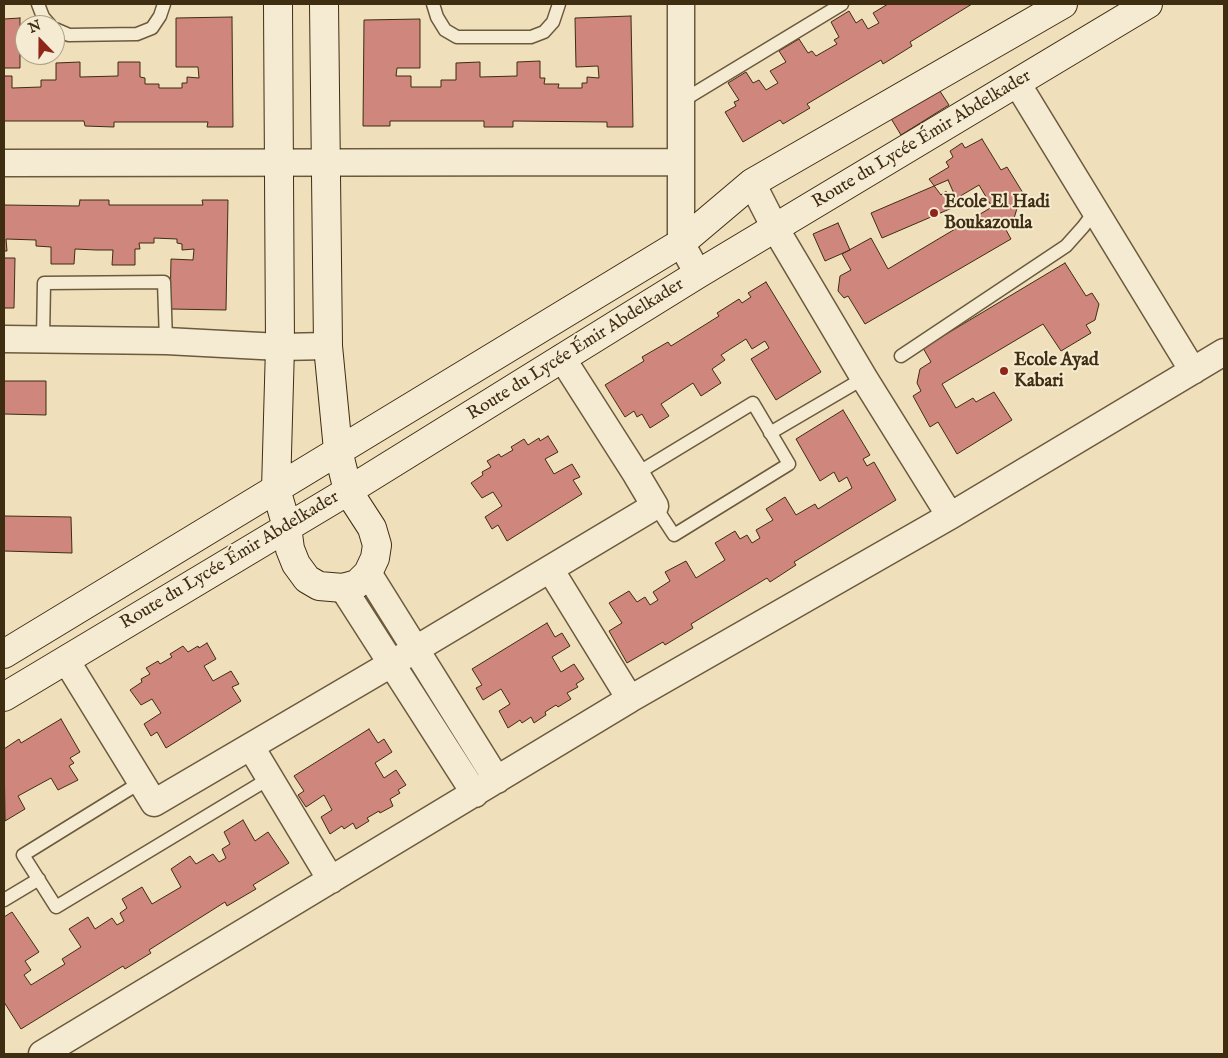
<!DOCTYPE html>
<meta charset="utf-8">
<style>
body{margin:0}
#map{position:relative;width:1228px;height:1058px;overflow:hidden;background:#efe0bb;font-family:"IM FELL English",serif}
canvas{display:block}
.frame{position:absolute;inset:0;border:5px solid #3f2d12;pointer-events:none}
.north{position:absolute;left:15px;top:15px;width:50px;height:50px;box-sizing:border-box;background:#f5ebd3;border:1px solid #ac9f86;border-radius:50%;rotate:338deg;font-size:14px;font-weight:700;line-height:20px;text-align:center;color:#3f2d12}
.north::after{content:'';display:block;margin:auto;width:18px;height:22px;background:#8f2418;clip-path:polygon(50% 0,100% 100%,50% 72%,0 100%)}
</style>
<div id="map">
<canvas width="1228" height="1058"></canvas>
<div class="frame"></div>
<div class="north">N</div>
</div>
<script>
const ctx = document.querySelector('canvas').getContext('2d');
ctx.lineJoin = 'round';
function fillPath(path, color) {
  ctx.fillStyle = color;
  ctx.fill(path, 'evenodd');
}
function toPath(rows) {
  const path = new Path2D();
  for (const r of rows) {
    path.moveTo(r[0], r[1]);
    for (let i = 2; i < r.length; i += 2) path.lineTo(r[i], r[i + 1]);
  }
  return path;
}
function trace(path, color, width, dash) {
  ctx.strokeStyle = color;
  ctx.lineWidth = width;
  ctx.lineCap = dash ? 'butt' : 'round';
  ctx.setLineDash(dash || []);
  ctx.stroke(path);
}
function write(font, color, halo, rows, align = 'center') {
  ctx.font = font + ' "IM FELL English",serif';
  ctx.lineWidth = 4;
  ctx.setLineDash([]);
  ctx.textBaseline = 'middle';
  ctx.strokeStyle = halo;
  ctx.fillStyle = color;
  for (const [text, x, y, turn = 0] of rows) {
    ctx.save();
    ctx.translate(x, y);
    ctx.rotate((+turn || 0) * Math.PI / 180);
    ctx.textAlign = isNaN(turn) ? turn : align;
    if (halo) ctx.strokeText(text, 0, 0);
    ctx.fillText(text, 0, 0);
    ctx.restore();
  }
}
const building = toPath([
 [888,4,972,4,910,42,912,46,883,64,881,60,807,104,810,108,783,124,780,120,743,142,725,112,736,106,734,102,739,100,728,83,746,72,753,83,759,80,766,90,778,83,770,71,786,62,779,51,799,39,808,53,812,51,816,56,837,44,834,40,839,37,831,22,849,11,856,23,862,19,868,29,879,23,873,13,888,4],
 [631,16,633,127,607,127,607,122,513,121,513,127,484,127,484,121,390,121,390,126,363,126,364,20,420,19,420,68,397,68,396,76,411,76,411,87,441,87,441,80,456,80,456,63,480,62,480,77,517,76,517,62,540,61,540,78,545,78,544,84,559,84,558,88,582,88,582,83,587,83,587,77,599,78,598,66,576,67,575,18,631,16],
 [232,17,233,127,207,127,208,122,114,122,114,127,85,126,84,121,4,121,4,76,12,76,12,88,41,87,41,80,56,80,56,63,80,62,80,77,118,76,118,62,140,62,140,77,145,78,145,84,159,84,159,88,182,88,182,83,187,83,187,77,199,78,198,67,176,67,176,18,232,17],
 [20,18,20,68,4,68,4,19,20,18],
 [934,82,949,105,901,135,887,112,934,82],
 [982,139,1001,170,1007,167,1023,193,1015,198,1018,205,1012,225,1005,228,1011,239,865,324,848,296,844,298,838,291,840,276,851,270,842,254,871,238,888,269,992,207,979,185,952,201,946,191,941,195,929,179,949,167,946,162,953,157,950,151,962,143,965,148,982,139],
 [948,180,959,205,882,238,871,213,948,180],
 [80,200,109,200,109,205,203,205,202,200,228,200,226,310,170,309,171,259,193,260,194,249,182,250,182,244,177,243,177,239,154,238,154,243,139,243,140,249,135,249,135,265,112,265,113,250,96,250,75,249,74,264,51,264,51,247,36,246,36,240,6,239,7,251,4,251,4,205,79,206,80,200],
 [838,223,850,250,825,261,813,234,838,223],
 [4,258,15,258,14,308,4,308,4,258],
 [1065,263,1086,296,1092,293,1099,304,1095,320,1086,325,1091,333,1061,351,1043,324,942,384,956,408,973,398,976,402,994,392,1012,420,957,454,938,422,930,427,913,396,921,391,917,383,920,369,931,362,923,348,1065,263],
 [766,282,821,372,776,400,751,359,769,348,765,341,752,349,746,339,721,355,725,360,712,369,721,383,701,396,693,383,661,404,669,416,650,428,642,414,637,417,634,411,625,417,605,385,644,361,642,357,668,342,671,346,719,316,717,313,739,299,742,303,751,297,748,293,766,282],
 [4,381,46,381,46,415,4,414,4,381],
 [843,410,870,455,863,459,867,466,874,462,896,500,794,562,796,565,770,582,767,578,691,624,693,628,665,645,663,642,627,663,609,631,622,623,609,603,629,591,637,602,645,597,650,605,658,600,653,592,670,581,665,572,686,561,696,578,725,560,715,543,735,531,740,539,747,535,752,543,760,538,756,530,773,520,766,509,785,497,796,515,815,504,818,509,852,488,847,477,839,482,834,472,820,481,796,439,843,410],
 [548,436,558,452,545,459,554,474,572,464,580,477,573,480,582,494,507,541,498,525,492,529,485,517,502,506,493,492,482,498,471,483,483,475,482,472,491,467,487,461,499,454,501,457,513,450,511,447,524,439,528,445,539,438,540,441,548,436],
 [4,516,71,517,72,553,4,551,4,516],
 [547,623,555,637,562,633,570,646,552,657,561,672,574,664,584,679,576,684,578,687,567,693,571,699,558,707,556,705,545,712,546,715,534,723,531,717,522,723,520,720,508,728,499,711,510,704,501,689,483,700,476,688,482,685,472,669,547,623],
 [207,643,216,659,204,666,213,681,231,671,239,684,232,687,241,701,166,748,157,732,151,736,144,724,161,713,152,699,141,705,130,690,142,682,141,679,150,674,146,668,158,661,160,664,172,657,170,654,183,646,188,652,198,646,199,648,207,643],
 [61,719,80,752,70,758,74,763,69,766,78,780,58,790,51,778,18,796,25,809,5,821,4,749,19,739,21,743,61,719],
 [369,729,378,743,384,739,392,752,375,763,384,778,396,770,406,785,398,790,400,793,390,799,393,806,380,813,379,811,367,818,369,821,356,829,353,823,344,829,342,826,330,834,321,817,332,810,324,795,306,807,298,795,304,791,294,776,369,729],
 [243,820,255,841,268,832,289,863,253,885,256,889,227,906,225,902,149,950,151,953,125,969,123,966,21,1029,4,1002,4,917,12,912,39,952,25,961,31,970,24,975,31,985,65,964,62,959,81,947,69,929,88,917,95,929,112,918,117,925,124,921,120,913,127,908,122,899,142,887,152,904,181,887,171,869,190,856,196,864,213,854,219,862,226,858,222,849,230,844,224,832,243,820]
]);
const lane = toPath([
 [38,4,43,17,50,25],
 [433,4,437,17,445,30,457,37,531,37,544,32,553,22,559,4],
 [55,29,69,35,137,34,152,28,160,16,164,4],
 [682,101,842,4],
 [43,339,44,283,164,282,166,341],
 [901,356,1066,246,1083,227,1095,211],
 [770,433,864,378],
 [636,474,753,403,789,464,674,535,655,506],
 [141,782,23,855,56,907,270,778],
 [4,900,39,879]
]);
const street = toPath([
 [681,4,681,243,698,274],
 [1017,83,1193,371],
 [4,163,681,162],
 [752,183,775,228,864,378,950,516],
 [4,339,166,341,280,347,328,346],
 [550,569,630,699],
 [368,573,497,780],
 [343,588,475,794],
 [66,660,154,803,391,664,655,506,636,474,562,358],
 [251,747,331,880],
 [42,1054,630,699,950,516,1224,352]
]);
const secondary = toPath([
 [278,4,280,347,276,489,287,527,290,549,296,564,307,579,319,586,343,588,357,584,368,573,375,558,377,545,372,528,348,491,338,450,328,346,324,4],
 [4,654,681,243,752,183,1063,4],
 [4,697,348,491,698,274,1148,4]
]);
const markers = [
 [934,213,5,"#8f2418"],
 [1004,371,5,"#8f2418"]
];
const streetNames = [
 ["Route du Lycée Émir Abdelkader",922,140,-31],
 ["Route du Lycée Émir Abdelkader",576,350,-32],
 ["Route du Lycée Émir Abdelkader",230,561,-31]
];
const poiNames = [
 ["Ecole El Hadi",944,203],
 ["Boukazoula",944,224],
 ["Ecole Ayad",1014,361],
 ["Kabari",1014,382]
];
fillPath(building, '#ce867d');
trace(building, '#3f2d12', 1);
trace(lane, '#6b5a3c', 15);
trace(street, '#6b5a3c', 29);
trace(secondary, '#3f2d12', 30);
trace(lane, '#f5ebd3', 12);
trace(street, '#f5ebd3', 26);
trace(secondary, '#f5ebd3', 28);
for (const [x, y, r, color] of markers) {
  const dot = new Path2D();
  dot.arc(x, y, r, 0, 2 * Math.PI);
  ctx.fillStyle = color;
  ctx.fill(dot);
  trace(dot, '#f5ebd3', 2);
}
write('18px', '#3f2d12', '#f5ebd3', streetNames);
write('bold 18px', '#3f2d12', '#f5ebd3', poiNames, 'left');
</script>
